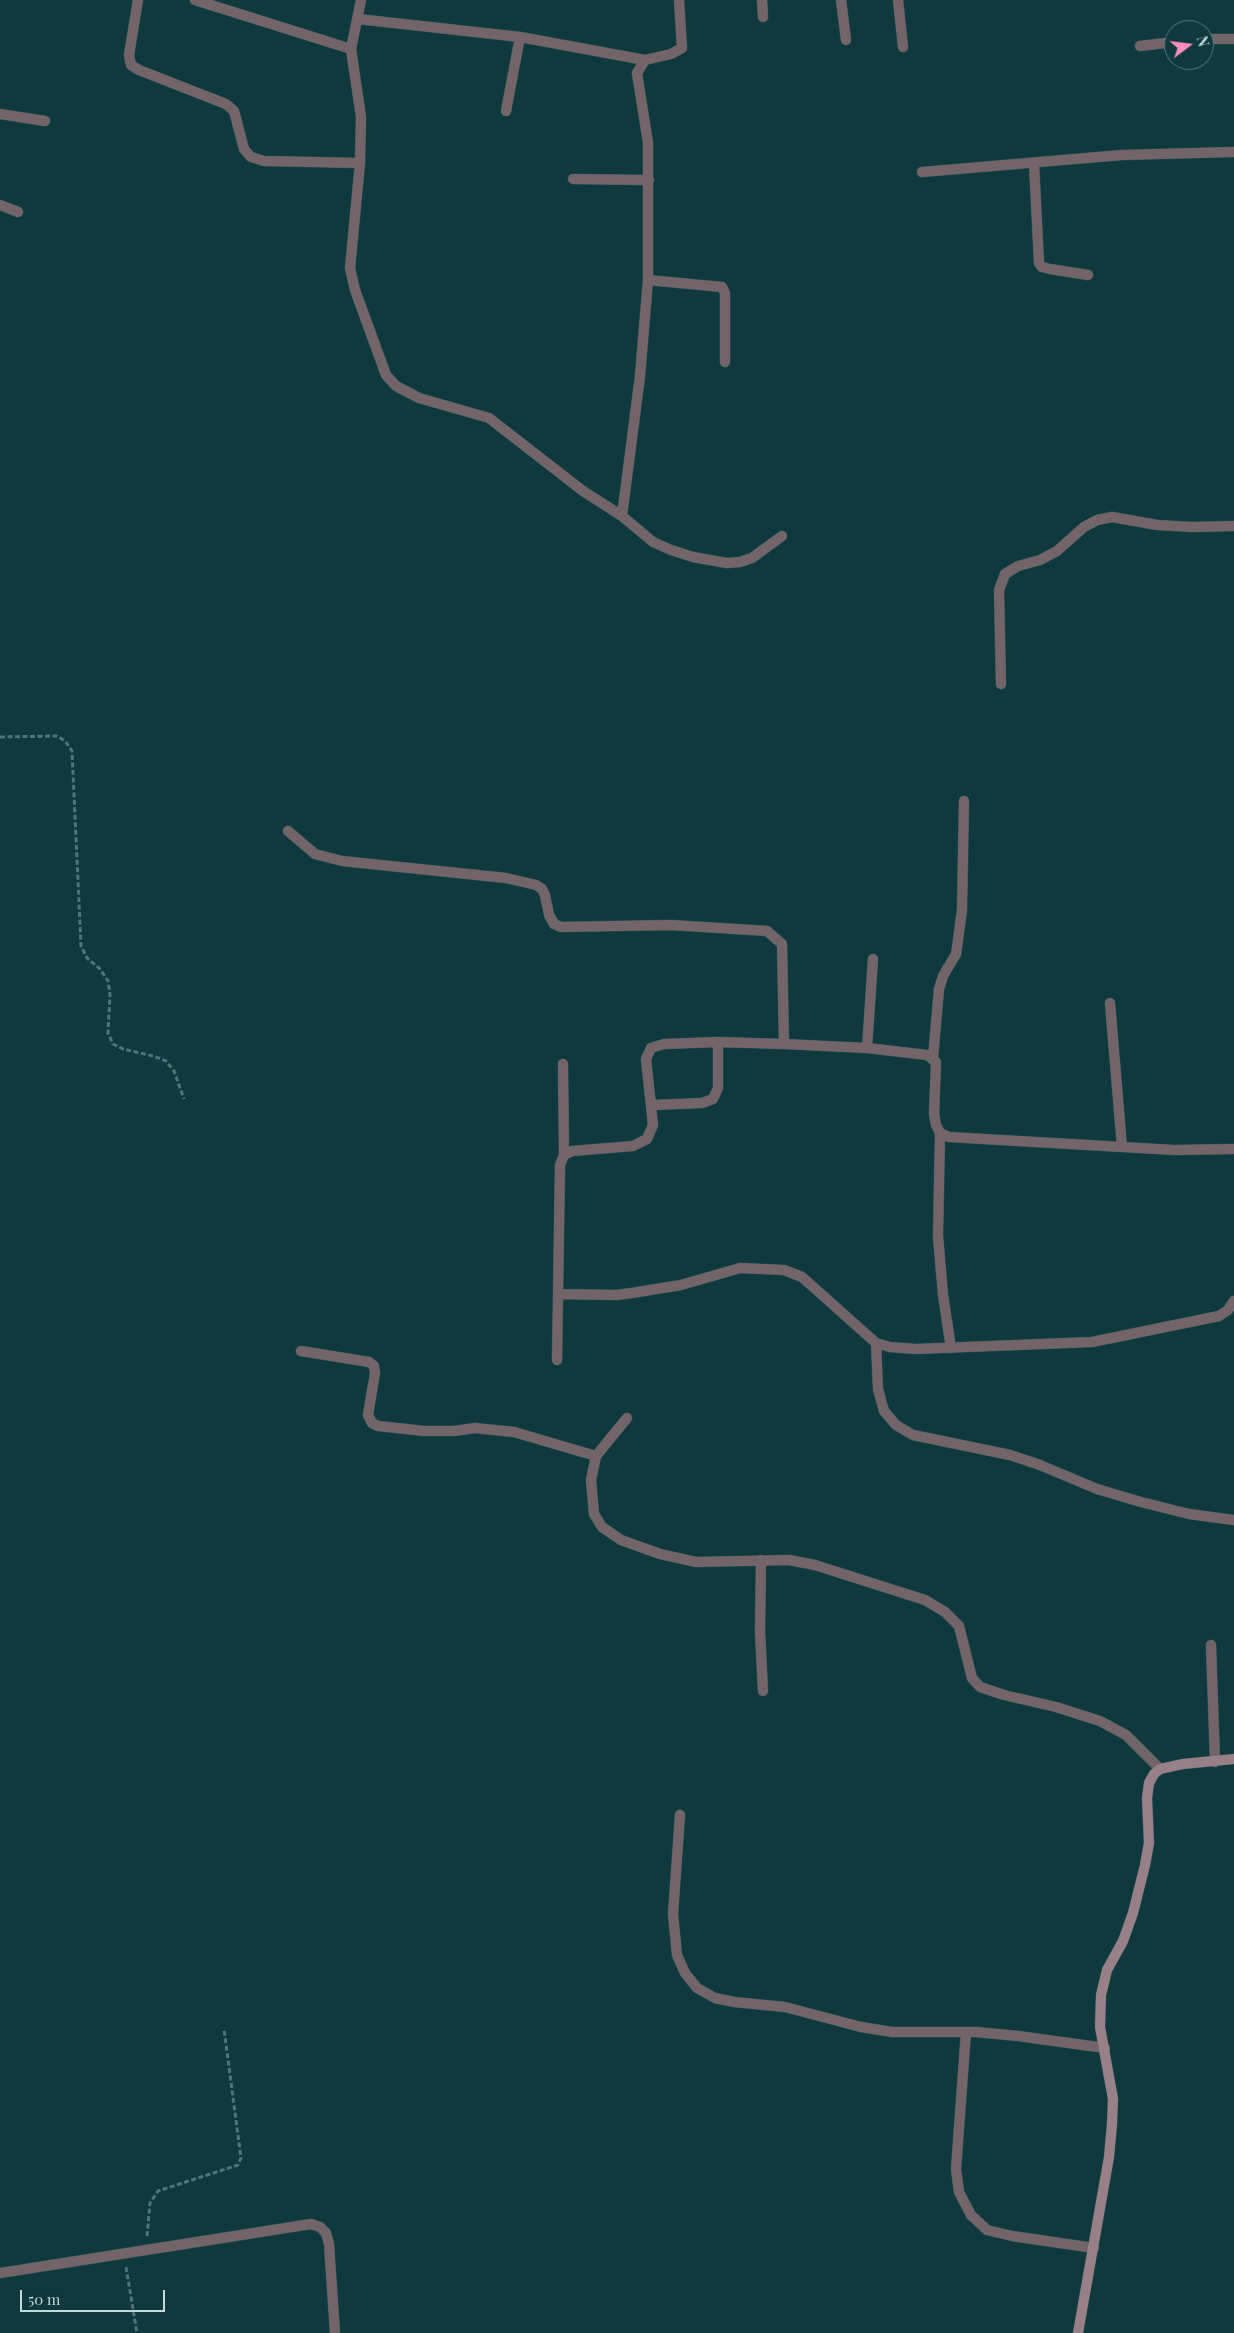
<!DOCTYPE html>
<style>
body{margin:0}
#map{position:relative;width:1234px;height:2333px;overflow:hidden;background:#0f393d;font-family:"Playfair Display",serif}
canvas{display:block}
.north{position:absolute;left:1164px;top:20px;width:50px;height:50px;box-sizing:border-box;background:#0f393d;border:1px solid #57797c;border-radius:50%;rotate:75deg;font-size:14px;font-weight:700;line-height:20px;text-align:center;color:#c4dadb}
.north::after{content:'';display:block;margin:auto;width:18px;height:22px;background:#fe8ebc;clip-path:polygon(50% 0,100% 100%,50% 72%,0 100%)}
.scale{position:absolute;left:20px;top:2290px;width:145px;height:22px;box-sizing:border-box;border:2px solid #c4dadb;border-top:0;padding-left:6px;font-size:15px;line-height:18px;white-space:nowrap;color:#c4dadb;-webkit-text-stroke:4px #0f393d;paint-order:stroke}
</style>
<div id="map">
<canvas width="1234" height="2333"></canvas>
<div class="north">N</div>
<div class="scale">50 m</div>
</div>
<script>
const ctx = document.querySelector('canvas').getContext('2d');
ctx.lineJoin = 'round';
function toPath(rows) {
  const path = new Path2D();
  for (const r of rows) {
    path.moveTo(r[0], r[1]);
    for (let i = 2; i < r.length; i += 2) path.lineTo(r[i], r[i + 1]);
  }
  return path;
}
function trace(path, color, width, dash) {
  ctx.strokeStyle = color;
  ctx.lineWidth = width;
  ctx.lineCap = dash ? 'butt' : 'round';
  ctx.setLineDash(dash || []);
  ctx.stroke(path);
}
const path = toPath([
 [0,737,57,736,65,741,72,751,81,946,87,958,100,969,108,981,110,995,108,1033,113,1044,123,1049,153,1056,166,1061,174,1071,184,1099],
 [147,2236,150,2203,158,2191,238,2165,241,2158,224,2029],
 [126,2267,137,2333]
]);
const street = toPath([
 [138,0,129,55,131,65,139,70,226,104,234,111,244,149,251,157,264,161,360,163],
 [195,0,351,49],
 [361,0,351,49,361,117,360,163,350,268,355,290,386,375,396,386,419,398,489,418,583,491,622,516,653,542,671,550,693,557,727,563,740,562,752,558,782,536],
 [762,0,763,17],
 [841,0,846,40],
 [898,0,903,47],
 [358,19,520,37],
 [1204,39,1234,39],
 [1140,46,1174,42],
 [506,111,520,37,645,60],
 [0,114,45,121],
 [1034,163,1039,263,1042,267,1050,269,1088,275],
 [922,172,1122,155,1234,152],
 [573,179,649,180],
 [0,205,18,212],
 [648,280,722,287,725,293,725,362],
 [622,516,640,376,648,280,648,143,637,73,645,60,671,54,682,48,679,0],
 [1001,684,999,590,1005,574,1018,566,1040,560,1057,551,1084,527,1097,520,1112,517,1157,525,1192,527,1234,526],
 [288,831,315,854,342,861,506,878,536,885,542,889,545,895,549,915,554,924,561,927,671,925,767,931,782,944,784,1044],
 [1110,1003,1122,1147],
 [867,1048,873,959],
 [933,1058,939,989,943,976,956,954,958,940,962,910,964,801],
 [563,1064,564,1155],
 [652,1105,702,1103,713,1099,718,1088,718,1042],
 [940,1133,938,1236,943,1295,951,1348],
 [558,1294,616,1295,632,1293,681,1285,740,1268,784,1270,802,1277,876,1343,890,1347,916,1349,1092,1342,1219,1316,1228,1310,1234,1301],
 [876,1343,878,1389,884,1411,896,1425,913,1435,1010,1455,1040,1465,1097,1489,1141,1502,1189,1514,1234,1520],
 [301,1351,369,1362,374,1366,375,1373,368,1415,372,1423,378,1426,424,1431,454,1431,475,1428,514,1432,596,1456],
 [557,1360,560,1165,564,1155,572,1151,633,1146,647,1139,653,1125,646,1059,651,1048,664,1044,718,1042,784,1044,867,1048,927,1055,936,1062,934,1114,936,1125,940,1133,949,1137,1174,1150,1234,1149],
 [627,1418,596,1456,591,1480,594,1514,602,1527,621,1540,660,1554,696,1562,789,1560,815,1565,925,1600,945,1612,959,1626,972,1678,980,1687,1004,1695,1056,1707,1100,1721,1126,1735,1160,1769],
 [761,1560,760,1632,763,1691],
 [1211,1645,1215,1762],
 [680,1815,673,1914,677,1955,685,1973,697,1988,715,1998,734,2002,785,2007,861,2027,892,2032,976,2032,1018,2036,1105,2048],
 [966,2032,956,2169,959,2192,971,2215,987,2230,1012,2236,1094,2248],
 [0,2273,311,2224,320,2227,326,2233,329,2244,335,2333]
]);
const secondary = toPath([
 [1078,2333,1109,2157,1112,2124,1113,2099,1100,2027,1101,1995,1107,1970,1123,1941,1133,1913,1145,1865,1149,1843,1147,1798,1149,1783,1154,1774,1160,1769,1183,1764,1234,1759]
]);
trace(street, '#305659', 11);
trace(secondary, '#305659', 11);
trace(path, '#517376', 3, [5, 2.5]);
trace(street, '#73646a', 10);
trace(secondary, '#988088', 10);
</script>
